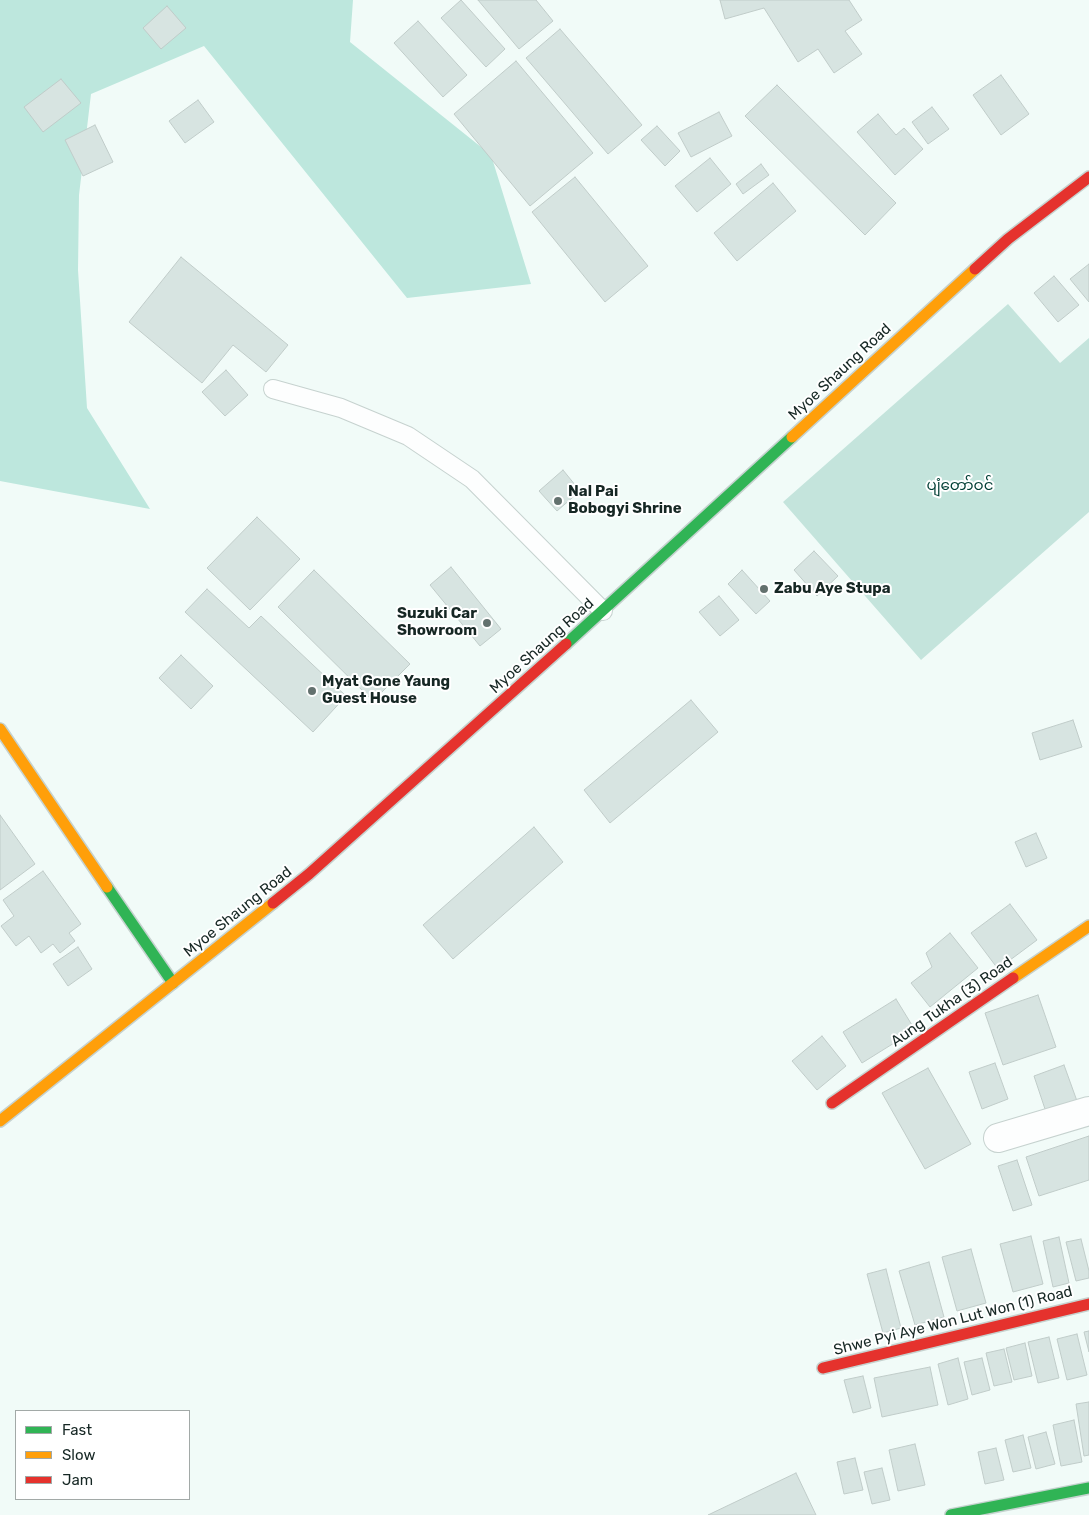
<!DOCTYPE html>
<meta charset="utf-8">
<style>
body{margin:0}
#map{position:relative;width:1089px;height:1515px;overflow:hidden;background:#f1fbf8;font-family:Rubik,sans-serif}
canvas{display:block}
.legend{position:absolute;left:15px;top:1410px;width:175px;height:90px;box-sizing:border-box;background:#fff;border:1px solid #a2a9a7;margin:0;padding:6px 9px;list-style:none;font-size:15px;color:#162724}
.legend li{display:flex;align-items:center;gap:10px;height:25px}
.legend b{width:25px;border:1px solid #a2a9a7}
</style>
<div id="map">
<canvas width="1089" height="1515"></canvas>
<ul class="legend">
<li><b style="height:6px;background:#30b455"></b>Fast</li>
<li><b style="height:6px;background:#ff9f0a"></b>Slow</li>
<li><b style="height:6px;background:#e5322d"></b>Jam</li>
</ul>
</div>
<script>
const ctx = document.querySelector('canvas').getContext('2d');
ctx.lineJoin = 'round';
function fillPath(path, color) {
  ctx.fillStyle = color;
  ctx.fill(path, 'evenodd');
}
function toPath(rows) {
  const path = new Path2D();
  for (const r of rows) {
    path.moveTo(r[0], r[1]);
    for (let i = 2; i < r.length; i += 2) path.lineTo(r[i], r[i + 1]);
  }
  return path;
}
function trace(path, color, width, dash) {
  ctx.strokeStyle = color;
  ctx.lineWidth = width;
  ctx.lineCap = dash ? 'butt' : 'round';
  ctx.setLineDash(dash || []);
  ctx.stroke(path);
}
function write(font, color, halo, rows, align = 'center') {
  ctx.font = font + ' Rubik,"Noto Sans Myanmar",sans-serif';
  ctx.lineWidth = 4;
  ctx.setLineDash([]);
  ctx.textBaseline = 'middle';
  ctx.strokeStyle = halo;
  ctx.fillStyle = color;
  for (const [text, x, y, turn = 0] of rows) {
    ctx.save();
    ctx.translate(x, y);
    ctx.rotate((+turn || 0) * Math.PI / 180);
    ctx.textAlign = isNaN(turn) ? turn : align;
    if (halo) ctx.strokeText(text, 0, 0);
    ctx.fillText(text, 0, 0);
    ctx.restore();
  }
}
const green = toPath([
 [1008,304,1060,363,1089,338,1089,512,921,660,783,502]
]);
const forest = toPath([
 [0,0,353,0,350,42,491,155,531,284,407,298,204,46,91,94,79,195,78,270,87,408,150,509,0,481]
]);
const building = toPath([
 [461,0,505,49,486,67,441,18,461,0],
 [478,0,536,0,553,21,519,49,478,0],
 [720,0,849,0,862,20,845,31,862,54,834,73,818,49,798,62,764,8,725,19,720,0],
 [167,6,186,28,161,49,143,28,167,6],
 [418,21,467,75,443,97,394,43,418,21],
 [560,29,642,125,608,154,526,58,560,29],
 [516,61,593,153,530,206,454,114,516,61],
 [1001,75,1029,114,1001,135,973,95,1001,75],
 [61,79,81,103,43,132,24,107,61,79],
 [777,85,896,203,865,235,745,116,777,85],
 [198,100,214,122,185,143,169,121,198,100],
 [932,107,949,129,928,144,912,122,932,107],
 [719,112,732,136,691,157,678,133,719,112],
 [878,114,896,135,904,128,923,149,895,175,857,132,878,114],
 [95,125,113,162,83,176,65,140,95,125],
 [657,126,680,151,665,166,641,140,657,126],
 [710,158,731,184,697,212,675,186,710,158],
 [761,164,769,175,743,194,736,184,761,164],
 [575,177,648,266,605,302,532,212,575,177],
 [773,183,796,211,737,261,714,233,773,183],
 [181,257,288,345,266,372,233,345,202,383,129,322,181,257],
 [1089,264,1089,302,1070,279,1089,264],
 [1054,276,1079,305,1058,322,1034,293,1054,276],
 [226,370,248,395,225,416,202,392,226,370],
 [563,470,580,491,557,511,539,491,563,470],
 [257,517,300,559,250,610,207,568,257,517],
 [814,551,838,576,817,596,794,570,814,551],
 [451,567,501,629,480,646,430,585,451,567],
 [314,570,410,664,373,701,278,607,314,570],
 [742,570,770,601,756,614,728,584,742,570],
 [207,589,249,628,261,616,346,696,313,732,185,612,207,589],
 [719,596,739,620,720,636,699,612,719,596],
 [181,655,213,686,191,709,159,678,181,655],
 [691,700,718,732,610,823,584,790,691,700],
 [1073,720,1082,747,1040,760,1032,733,1073,720],
 [0,815,35,864,0,890,0,815],
 [534,827,563,862,453,959,423,925,534,827],
 [1036,833,1047,858,1026,867,1015,842,1036,833],
 [43,871,81,924,69,933,75,941,60,953,53,944,41,953,29,936,16,946,1,926,14,916,3,900,43,871],
 [1010,904,1037,940,998,969,971,933,1010,904],
 [950,933,978,968,930,1007,911,983,932,967,926,953,950,933],
 [78,947,92,969,68,986,53,964,78,947],
 [1038,995,1056,1047,1003,1065,985,1013,1038,995],
 [896,999,915,1030,862,1063,843,1032,896,999],
 [822,1036,846,1066,817,1090,792,1061,822,1036],
 [995,1063,1008,1099,982,1109,969,1072,995,1063],
 [1064,1065,1077,1101,1046,1112,1034,1076,1064,1065],
 [928,1068,971,1144,925,1169,882,1093,928,1068],
 [1089,1136,1089,1180,1039,1196,1026,1157,1089,1136],
 [1017,1160,1032,1205,1013,1211,998,1166,1017,1160],
 [1031,1236,1043,1284,1013,1292,1000,1244,1031,1236],
 [1059,1237,1069,1283,1053,1287,1043,1241,1059,1237],
 [1081,1239,1089,1271,1089,1278,1076,1281,1066,1242,1081,1239],
 [971,1249,986,1303,957,1311,942,1257,971,1249],
 [929,1262,944,1317,915,1325,899,1271,929,1262],
 [886,1269,901,1328,883,1333,867,1274,886,1269],
 [1089,1331,1089,1352,1084,1332,1089,1331],
 [1077,1334,1087,1375,1067,1380,1057,1339,1077,1334],
 [1049,1337,1059,1378,1038,1383,1028,1342,1049,1337],
 [1025,1343,1032,1376,1014,1380,1006,1348,1025,1343],
 [1004,1349,1012,1382,994,1386,986,1353,1004,1349],
 [958,1358,968,1399,948,1405,938,1364,958,1358],
 [982,1358,990,1390,972,1395,964,1362,982,1358],
 [930,1367,938,1405,882,1417,874,1378,930,1367],
 [863,1376,871,1408,853,1413,844,1380,863,1376],
 [1089,1402,1089,1455,1084,1456,1076,1404,1089,1402],
 [1074,1420,1082,1462,1061,1466,1053,1425,1074,1420],
 [1046,1432,1055,1464,1036,1469,1028,1437,1046,1432],
 [1023,1435,1031,1468,1013,1472,1005,1440,1023,1435],
 [915,1444,925,1485,898,1491,889,1450,915,1444],
 [996,1448,1004,1480,985,1484,978,1452,996,1448],
 [855,1458,863,1490,844,1494,837,1462,855,1458],
 [882,1468,890,1500,872,1504,864,1472,882,1468],
 [796,1473,816,1515,708,1515,796,1473]
]);
const lane = toPath([
 [273,389,341,408,408,436,472,479,603,611]
]);
const street = toPath([
 [998,1138,1089,1111]
]);
const fast = toPath([
 [566,644,792,437],
 [107,887,173,983],
 [951,1515,1089,1488]
]);
const slow = toPath([
 [792,437,975,269],
 [0,729,107,887],
 [1013,978,1089,926],
 [0,1121,273,903]
]);
const jam = toPath([
 [975,269,1008,239,1089,177],
 [273,903,309,874,566,644],
 [832,1103,1013,978],
 [823,1368,1089,1304]
]);
const markers = [
 [558,501,5,"#63716e"],
 [764,589,5,"#63716e"],
 [487,623,5,"#63716e"],
 [312,691,5,"#63716e"]
];
const streetNames = [
 ["Myoe Shaung Road",840,372,-43],
 ["Myoe Shaung Road",542,646,-42],
 ["Myoe Shaung Road",238,912,-39],
 ["Aung Tukha (3) Road",952,1002,-35],
 ["Shwe Pyi Aye Won Lut Won (1) Road",953,1321,-14]
];
const parkNames = [
 ["ပျံတော်ဝင်",960,486]
];
const poiNames = [
 ["Nal Pai",568,492],
 ["Bobogyi Shrine",568,509],
 ["Zabu Aye Stupa",774,589],
 ["Suzuki Car",477,614,"right"],
 ["Showroom",477,631,"right"],
 ["Myat Gone Yaung",322,682],
 ["Guest House",322,699]
];
fillPath(green, '#c4e4dc');
fillPath(forest, '#bde7dd');
fillPath(building, '#d7e4e1');
trace(building, '#c0ccc9', 1);
trace(lane, '#c6d2cf', 20);
trace(street, '#c6d2cf', 30);
trace(fast, '#c6d2cf', 14);
trace(slow, '#c6d2cf', 14);
trace(jam, '#c6d2cf', 14);
trace(lane, '#fdfefe', 18);
trace(street, '#fdfefe', 28);
trace(fast, '#30b455', 11);
trace(slow, '#ff9f0a', 11);
trace(jam, '#e5322d', 11);
for (const [x, y, r, color] of markers) {
  const dot = new Path2D();
  dot.arc(x, y, r, 0, 2 * Math.PI);
  ctx.fillStyle = color;
  ctx.fill(dot);
  trace(dot, '#fff', 2);
}
write('15px', '#162724', '#fff', streetNames);
write('15px', '#003e34', '#fff', parkNames);
write('bold 15px', '#162724', '#fff', poiNames, 'left');
</script>
